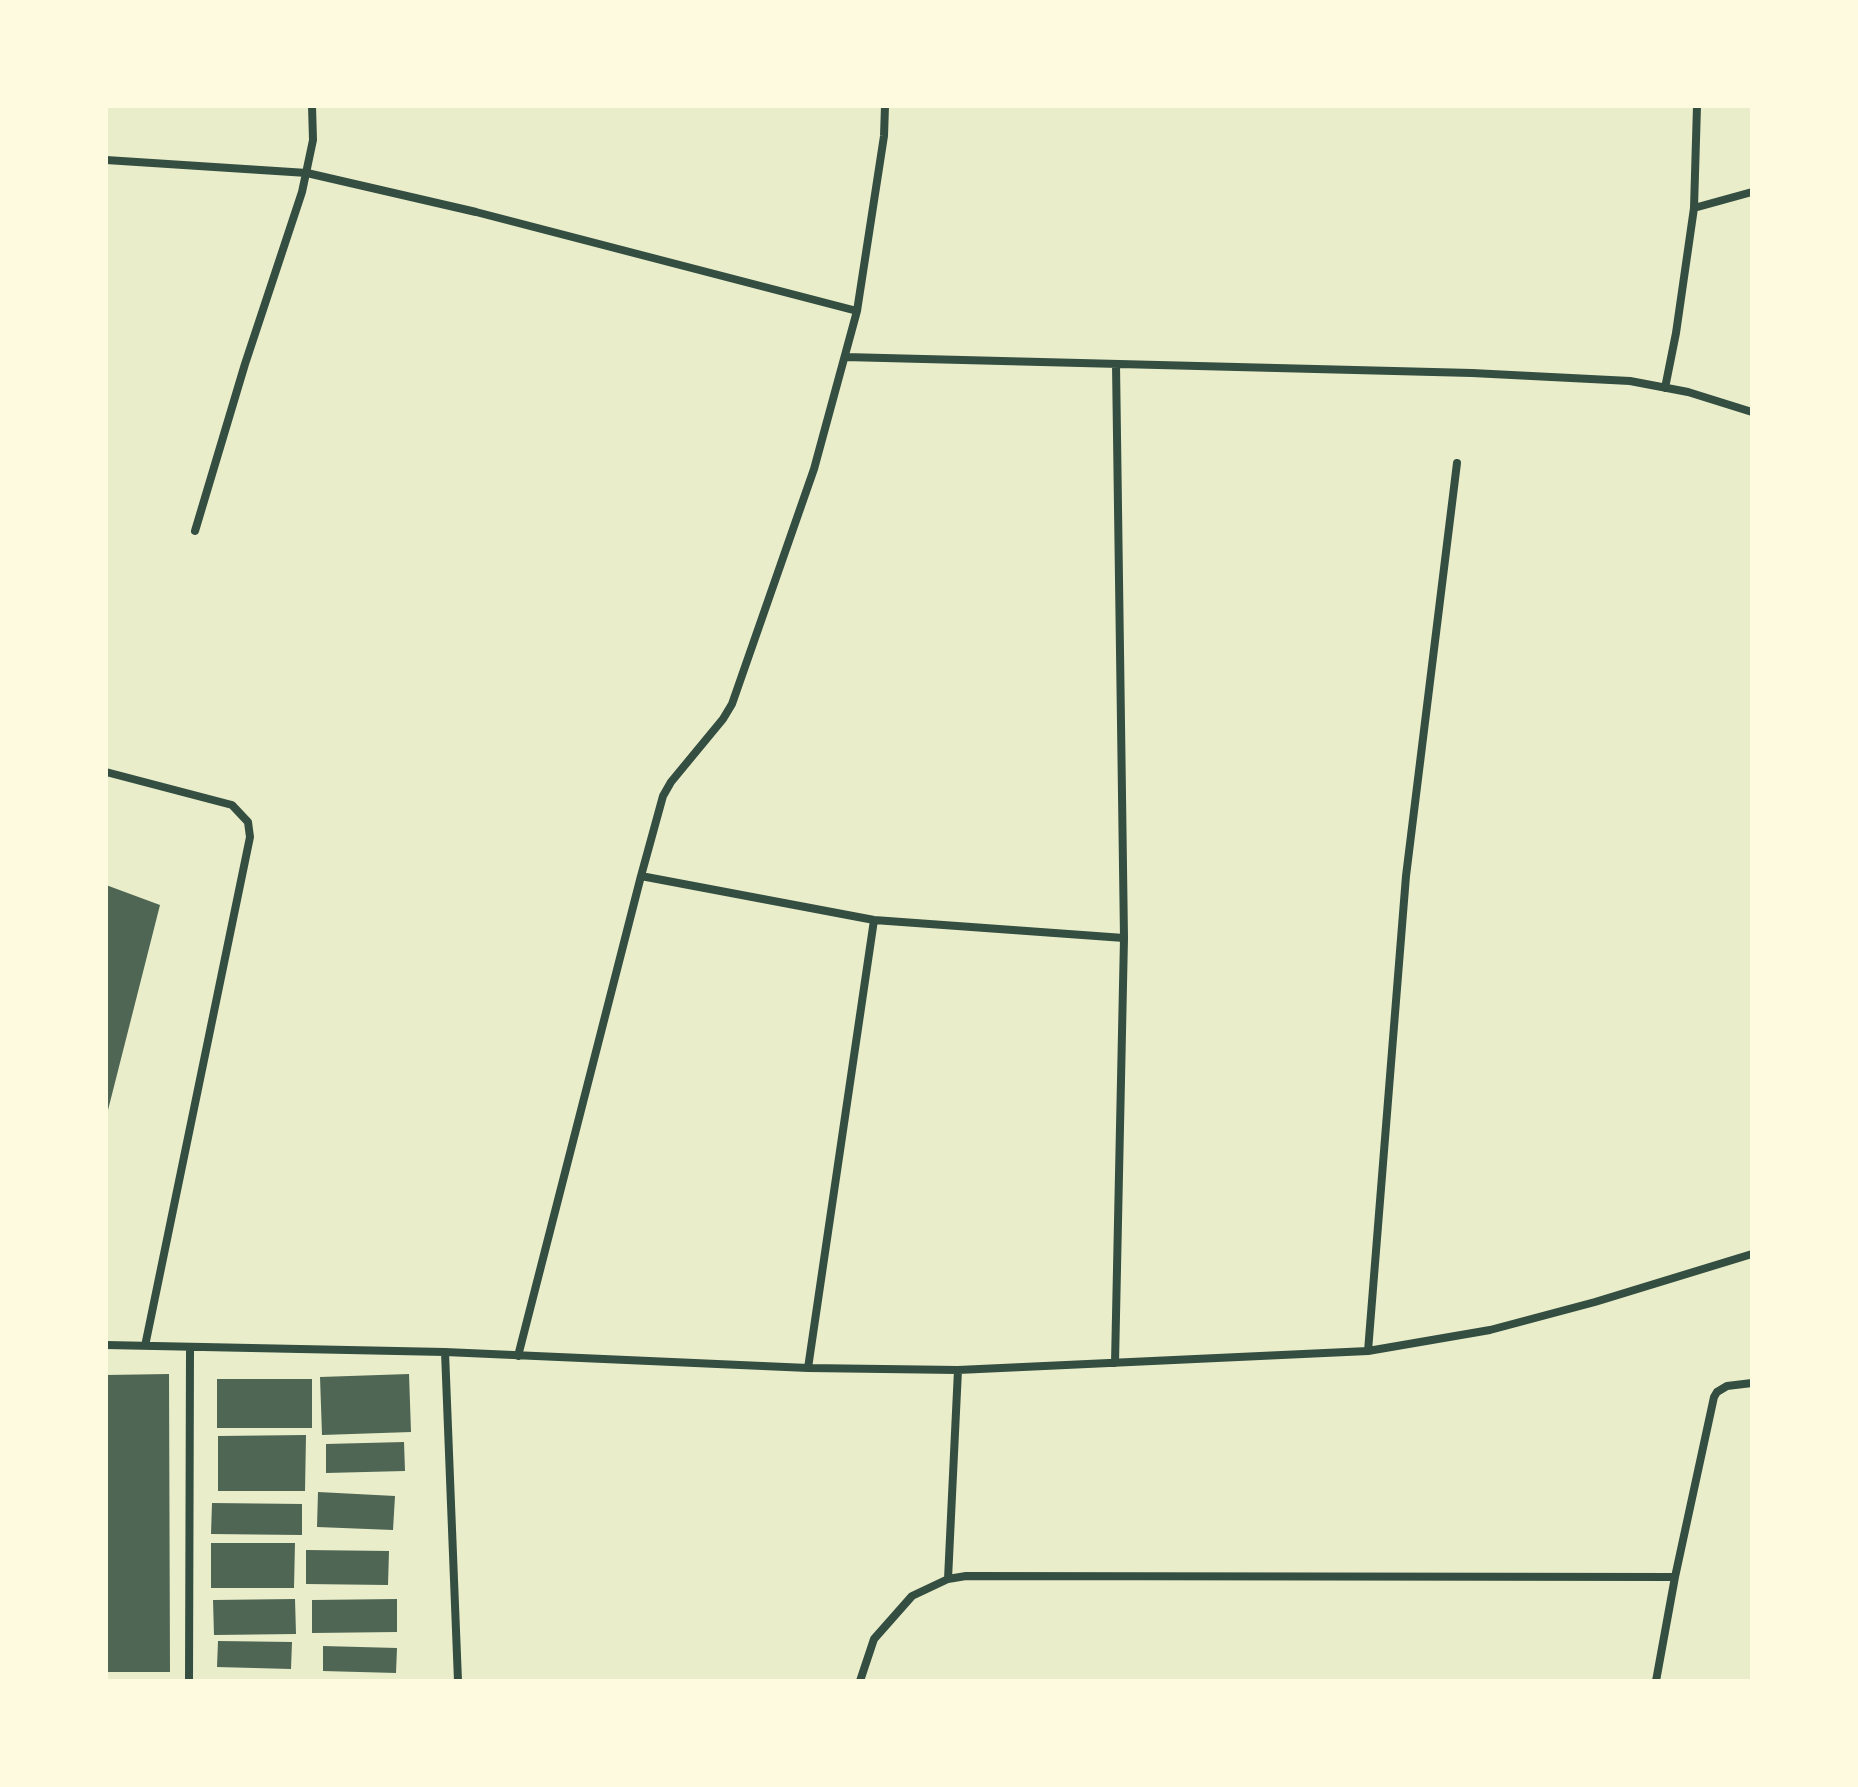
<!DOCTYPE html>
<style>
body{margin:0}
#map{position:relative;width:1858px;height:1787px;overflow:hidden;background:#e9edc9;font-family:"Fira Sans Condensed",sans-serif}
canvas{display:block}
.frame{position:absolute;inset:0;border:108px solid #fefae0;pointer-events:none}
</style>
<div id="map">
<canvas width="1858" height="1787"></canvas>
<div class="frame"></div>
</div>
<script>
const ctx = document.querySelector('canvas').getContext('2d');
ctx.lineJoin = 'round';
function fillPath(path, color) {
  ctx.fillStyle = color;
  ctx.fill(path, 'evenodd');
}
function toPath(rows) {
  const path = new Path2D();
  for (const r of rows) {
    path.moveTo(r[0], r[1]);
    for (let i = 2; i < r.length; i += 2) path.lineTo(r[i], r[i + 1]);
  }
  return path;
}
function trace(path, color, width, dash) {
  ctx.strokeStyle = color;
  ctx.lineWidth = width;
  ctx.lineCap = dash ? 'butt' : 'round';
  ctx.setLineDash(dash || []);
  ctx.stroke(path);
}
const building = toPath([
 [106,885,160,905,107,1114,106,1114],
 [169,1374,170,1672,106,1672,106,1375],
 [409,1374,411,1432,322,1435,320,1377],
 [217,1379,312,1379,312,1428,217,1428],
 [306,1435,305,1491,218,1491,218,1436],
 [404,1442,405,1471,326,1473,326,1444],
 [318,1492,395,1496,393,1530,317,1527],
 [212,1503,302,1504,302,1535,211,1534],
 [211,1543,295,1543,294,1588,211,1588],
 [306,1550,389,1551,388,1585,306,1584],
 [295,1599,296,1634,214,1635,213,1600],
 [397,1599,397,1632,312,1633,312,1600],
 [218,1641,292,1642,291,1669,217,1667],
 [323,1646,397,1648,396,1673,323,1671]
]);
const minor = toPath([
 [106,160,307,173,476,212,857,311],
 [1694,208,1752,192],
 [845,357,1472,373,1630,381,1688,392,1752,412],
 [1665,388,1676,333,1694,208,1697,106],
 [195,531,245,364,302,192,313,140,312,106],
 [106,772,232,805,248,822,250,837,145,1346],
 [641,876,663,796,671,782,723,719,732,704,814,469,857,311,884,136,885,106],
 [106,1345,445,1352,808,1368,958,1370,1368,1351,1490,1330,1595,1302,1752,1254],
 [1368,1351,1406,876,1457,463],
 [445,1352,458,1681],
 [518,1356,641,876,874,920,1124,938],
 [1115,1363,1124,938,1116,364],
 [808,1368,874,920],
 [948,1579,958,1370],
 [189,1681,190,1348],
 [860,1681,874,1639,912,1596,948,1579,966,1576,1675,1577],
 [1656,1681,1675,1577,1714,1397,1717,1392,1727,1386,1752,1383]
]);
fillPath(building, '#4f6655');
trace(minor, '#344e41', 8);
</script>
